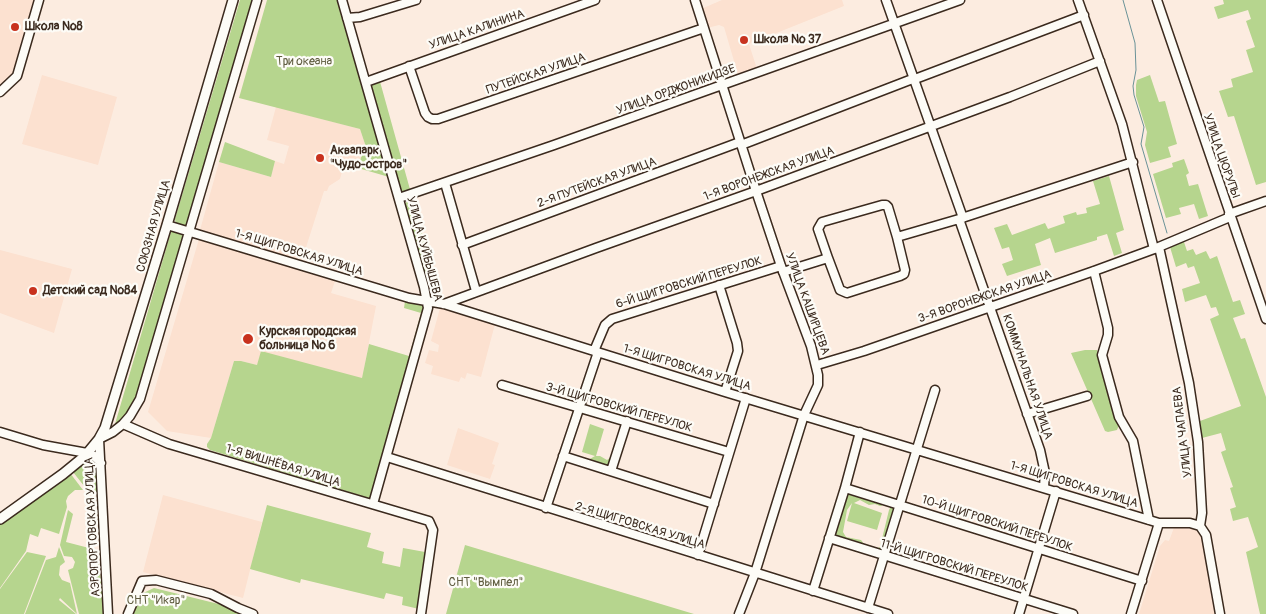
<!DOCTYPE html>
<meta charset="utf-8">
<style>
body{margin:0}
canvas{display:block;background:#fcece0}
</style>
<canvas width="1266" height="614"></canvas>
<script>
const ctx = document.querySelector('canvas').getContext('2d');
ctx.lineJoin = 'round';
function fillPath(path, color) {
  ctx.fillStyle = color;
  ctx.fill(path, 'evenodd');
}
function toPath(rows) {
  const path = new Path2D();
  for (const r of rows) {
    path.moveTo(r[0], r[1]);
    for (let i = 2; i < r.length; i += 2) path.lineTo(r[i], r[i + 1]);
  }
  return path;
}
function trace(path, color, width, dash) {
  ctx.strokeStyle = color;
  ctx.lineWidth = width;
  ctx.lineCap = dash ? 'butt' : 'round';
  ctx.setLineDash(dash || []);
  ctx.stroke(path);
}
function write(font, color, halo, rows, align = 'center') {
  ctx.font = font + ' Pangolin,sans-serif';
  ctx.lineWidth = 4.5;
  ctx.setLineDash([]);
  ctx.textBaseline = 'middle';
  ctx.strokeStyle = halo;
  ctx.fillStyle = color;
  for (const [text, x, y, turn = 0] of rows) {
    ctx.save();
    ctx.translate(x, y);
    ctx.rotate((+turn || 0) * Math.PI / 180);
    ctx.textAlign = isNaN(turn) ? turn : align;
    if (halo) ctx.strokeText(text, 0, 0);
    ctx.fillText(text, 0, 0);
    ctx.restore();
  }
}
const built = toPath([
 [0,0,38,0,17,73,0,90],
 [722,0,842,0,844,6,749,44,758,72,739,78,724,27,719,25,707,28,701,9],
 [42,75,117,97,98,165,22,144],
 [276,107,360,129,365,144,358,168,352,166,343,168,340,179,329,186,327,191,324,191,301,263,200,230,219,162,271,177,275,161,284,164,289,146,267,140],
 [199,239,335,281,331,293,376,306,362,379,317,367,257,365,241,361,234,361,211,438,167,431,148,412],
 [0,250,72,269,54,333,0,313],
 [440,308,495,324,481,377,467,373,465,379,461,377,459,382,431,374,433,366,425,363,429,350,438,352,439,345,431,341],
 [458,428,499,443,492,464,495,465,490,479,447,465],
 [163,495,262,522,243,598,143,572],
 [1175,525,1205,532,1217,614,1139,614,1160,546,1165,540,1169,541]
]);
const green = toPath([
 [240,0,254,0,188,227,186,228,176,225,175,219],
 [267,0,340,0,389,177,358,168,365,144,360,129,239,98],
 [1223,0,1266,0,1266,182,1256,185,1234,116,1228,117,1219,91,1233,87,1231,79,1253,72,1246,50,1255,47,1246,21,1251,19,1248,10,1218,19,1214,7,1224,4],
 [1150,75,1159,102,1165,101,1177,144,1168,147,1171,157,1150,163,1145,145,1147,132,1136,96,1136,85,1137,80],
 [379,78,411,193,404,194,400,191,371,86,373,81],
 [225,142,275,161,271,177,219,162],
 [1184,159,1189,173,1186,175,1189,186,1198,184,1208,216,1199,219,1194,204,1179,208,1181,214,1166,218,1153,174,1173,167,1172,163],
 [1109,176,1124,230,1116,233,1122,253,1114,256,1107,234,1097,237,1097,240,1055,253,1050,238,1035,244,1041,265,1007,276,1002,264,1013,260,1009,247,1002,249,994,228,1007,224,1012,235,1045,223,1048,229,1065,223,1063,216,1076,212,1077,215,1087,213,1086,208,1100,204,1093,181],
 [411,197,441,296,434,293,430,288,416,250,404,207,408,199],
 [173,230,185,233,137,401,133,409,115,427,115,424,171,232],
 [1184,242,1187,251,1193,249,1196,255,1206,251,1210,259,1217,256,1233,302,1240,300,1245,314,1233,318,1241,339,1245,338,1266,397,1266,614,1260,614,1246,552,1258,547,1248,517,1233,521,1230,509,1236,507,1230,488,1233,487,1221,452,1226,450,1221,433,1202,438,1200,421,1241,406,1210,319,1219,315,1216,307,1211,308,1206,295,1185,302,1182,289,1200,283,1194,266,1188,268,1186,263,1176,267,1170,247],
 [405,301,423,303,426,307,372,499,210,450,207,447,207,444,211,438,234,361,241,361,257,365,261,351,362,378,369,344,409,356,421,313,404,308],
 [1085,350,1097,350,1119,425,1117,430,1108,432,1105,431,1071,353],
 [590,424,604,429,596,456,600,456,607,460,611,457,614,459,611,468,588,460,595,456,582,452],
 [85,463,92,464,96,469,98,492,88,491,73,472],
 [70,473,83,490,75,490,68,496,66,501,67,507,59,534,41,528,38,537,30,534,26,551,0,588,0,524],
 [847,494,881,504,882,506,880,506,875,504,869,505,860,500,854,503,882,513,877,530,847,521,852,503,847,510,843,532,846,537,861,540,864,544,878,548,880,547,889,510,891,506,896,507,883,551,834,536],
 [267,505,371,533,367,547,384,552,382,563,400,567,403,548,425,552,419,609,402,605,403,597,386,593,384,599,301,579,300,583,250,569],
 [68,510,73,514,66,542,89,548,95,552,98,557,105,614,79,614,68,570,73,568,75,562,72,557,64,556,60,545],
 [465,545,694,614,446,614],
 [59,547,65,562,60,566,59,575,62,580,70,583,77,614,60,598,59,600,76,614,58,614,59,605,58,614,25,614,46,560,56,557],
 [27,552,46,556,24,614,0,614,0,589],
 [154,588,259,614,131,614,139,595]
]);
const stream = toPath([
 [1123,0,1135,43,1136,70,1133,86,1134,95,1144,127,1141,144,1167,233]
]);
const minor = toPath([
 [342,0,424,287,428,308,373,504],
 [695,0,756,191,781,266,811,346,818,375,818,385,804,415,755,573,739,614],
 [886,0,963,218],
 [1078,0,1122,124,1154,249],
 [1157,0,1266,319],
 [347,18,360,17,416,0],
 [409,66,425,113,428,117,432,119,438,119,704,28],
 [915,79,1084,15],
 [366,82,595,0],
 [0,92,17,76,39,0],
 [741,145,915,78],
 [445,183,476,291],
 [399,198,554,145,960,0],
 [1229,214,1266,201],
 [959,219,1040,450,1045,473,1044,487],
 [167,225,409,298,444,304,725,392,1159,523,1190,523,1200,526],
 [462,245,740,142],
 [1159,247,1189,383,1198,442,1202,513,1200,526,1206,535,1220,614],
 [828,258,840,290,847,293,900,276,904,274,905,270,897,237,959,219,1133,162],
 [1094,271,1108,328,1108,335,1102,355,1119,417,1133,441,1149,520],
 [783,272,828,258,818,229,822,222,882,205,886,205,888,207,897,237],
 [719,285,737,343,738,351,725,392],
 [444,304,596,248,756,191,1010,97,1100,61],
 [594,351,605,325,612,319,781,266],
 [817,365,864,351,1094,271,1154,249,1230,217],
 [502,385,729,452],
 [1027,414,1087,396],
 [123,424,169,444,429,521,433,530,421,614],
 [0,432,43,445,87,453,94,456,101,463],
 [563,456,714,504],
 [387,457,888,614],
 [611,471,627,421],
 [845,488,1142,581],
 [546,508,598,352],
 [829,538,1073,614],
 [698,555,746,398],
 [813,591,845,488,860,432],
 [868,608,935,390],
 [108,614,99,439,113,432,123,424,130,416,140,399,257,0],
 [128,614,142,581,156,580,211,594,238,608,253,614],
 [1019,614,1056,491],
 [1131,614,1159,523]
]);
const major = toPath([
 [0,519,63,474,85,456,99,439,105,428,167,225,233,0]
]);
const markers = [
 [15,27,5,"#c8321e"],
 [744,40,5,"#c8321e"],
 [320,158,5,"#c8321e"],
 [33,291,5,"#c8321e"],
 [248,339,6,"#c8321e"]
];
const poiNames = [
 ["Школа №8",25,27],
 ["Школа № 37",754,40],
 ["Аквапарк",330,151],
 ["\"Чудо-остров\"",330,165],
 ["Детский сад №84",43,291],
 ["Курская городская",259,332],
 ["больница № 6",259,346]
];
const streetNames = [
 ["УЛИЦА КАЛИНИНА",477,30,-19],
 ["ПУТЕЙСКАЯ УЛИЦА",536,74,-19],
 ["УЛИЦА ОРДЖОНИКИДЗЕ",676,90,-20],
 ["УЛИЦА ЦЮРУПЫ",1221,156,71],
 ["1-Я ВОРОНЕЖСКАЯ УЛИЦА",769,174,-20],
 ["2-Я ПУТЕЙСКАЯ УЛИЦА",597,183,-20],
 ["СОЮЗНАЯ УЛИЦА",154,226,-74],
 ["УЛИЦА КУЙБЫШЕВА",424,249,75],
 ["1-Я ЩИГРОВСКАЯ УЛИЦА",299,253,17],
 ["6-Й ЩИГРОВСКИЙ ПЕРЕУЛОК",689,283,-17],
 ["3-Я ВОРОНЕЖСКАЯ УЛИЦА",985,297,-19],
 ["УЛИЦА КАШИРЦЕВА",807,304,70],
 ["1-Я ЩИГРОВСКАЯ УЛИЦА",687,368,17],
 ["КОММУНАЛЬНАЯ УЛИЦА",1027,377,71],
 ["3-Й ЩИГРОВСКИЙ ПЕРЕУЛОК",619,408,16],
 ["УЛИЦА ЧАПАЕВА",1183,432,-97],
 ["1-Я ВИШНЁВАЯ УЛИЦА",283,466,17],
 ["1-Я ЩИГРОВСКАЯ УЛИЦА",1074,485,17],
 ["10-Й ЩИГРОВСКИЙ ПЕРЕУЛОК",997,524,18],
 ["2-Я ЩИГРОВСКАЯ УЛИЦА",640,526,17],
 ["АЭРОПОРТОВСКАЯ УЛИЦА",93,527,-93],
 ["11-Й ЩИГРОВСКИЙ ПЕРЕУЛОК",954,566,17]
];
const parkNames = [
 ["Три океана",304,62],
 ["СНТ \"Вымпел\"",486,583],
 ["СНТ \"Икар\"",156,601]
];
fillPath(built, '#fce1d0');
fillPath(green, '#b6d58e');
trace(stream, '#6a9297', 1);
trace(minor, '#3b2a1e', 11);
trace(major, '#3b2a1e', 12);
trace(minor, '#fdfcf7', 8);
trace(major, '#fdfcf7', 9);
for (const [x, y, r, color] of markers) {
  const dot = new Path2D();
  dot.arc(x, y, r, 0, 2 * Math.PI);
  ctx.fillStyle = color;
  ctx.fill(dot);
  trace(dot, '#fdfcf7', 2);
}
write('bold 12px', '#3b2a1e', '#fdfcf7', poiNames, 'left');
write('12px', '#3b2a1e', '#fdfcf7', streetNames);
write('12px', '#605d40', '#fdfcf7', parkNames);
</script>
